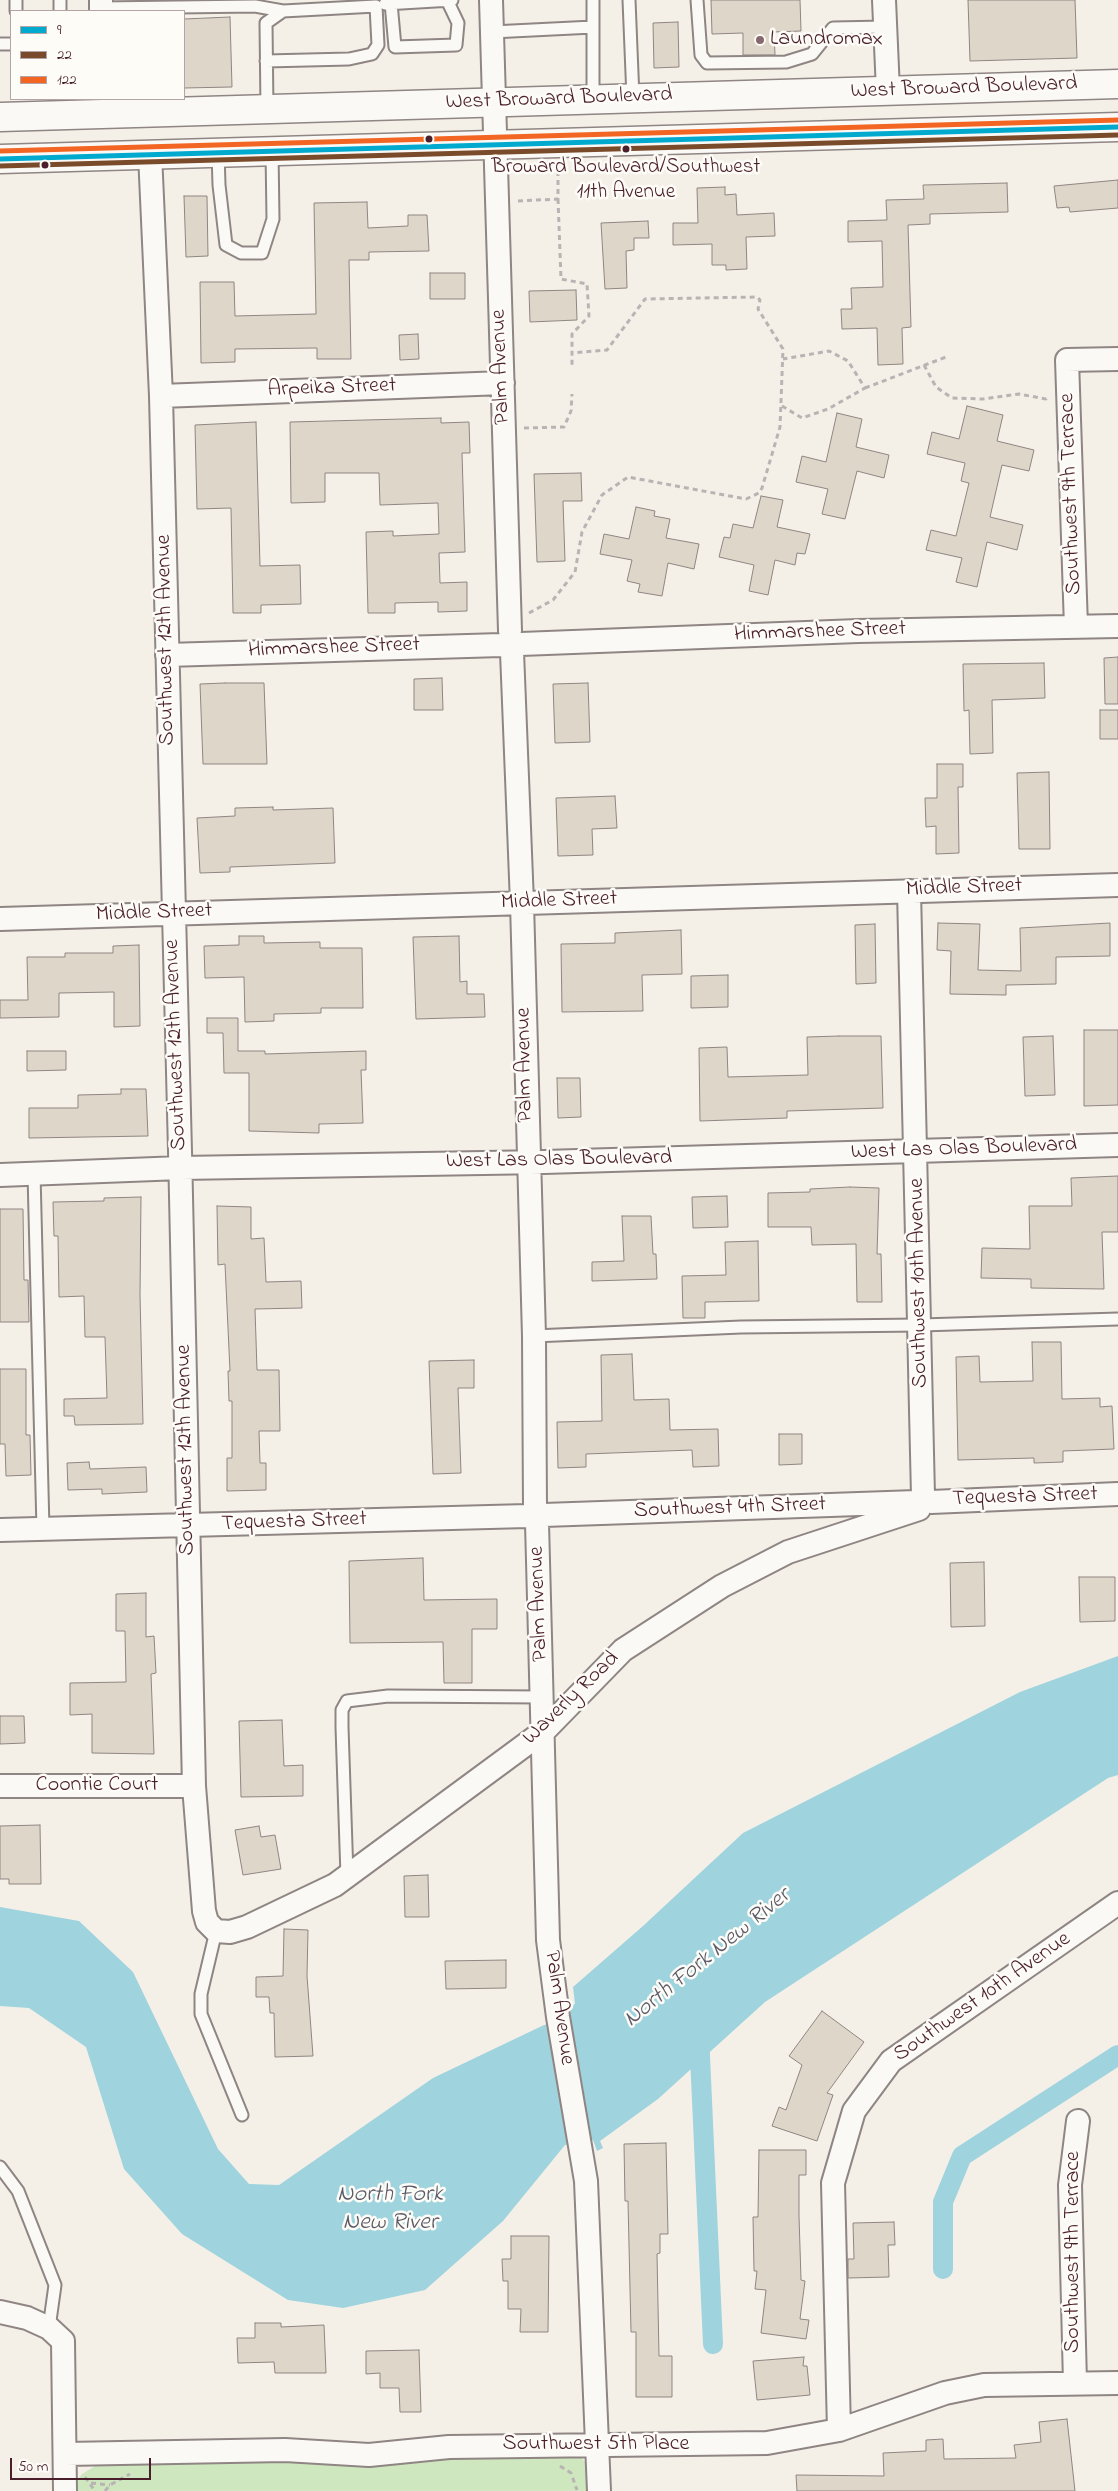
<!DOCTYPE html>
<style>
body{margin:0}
#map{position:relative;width:1118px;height:2491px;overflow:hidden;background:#f4f0e8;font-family:"Indie Flower",sans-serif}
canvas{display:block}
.legend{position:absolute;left:10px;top:10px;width:175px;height:90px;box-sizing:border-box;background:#fdfcf7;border:1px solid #b5a4a5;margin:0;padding:6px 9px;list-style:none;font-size:15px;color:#4a1f2b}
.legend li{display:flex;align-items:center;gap:10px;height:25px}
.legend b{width:25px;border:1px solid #b5a4a5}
.scale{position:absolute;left:10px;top:2458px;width:141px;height:22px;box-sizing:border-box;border:2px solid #4a1f2b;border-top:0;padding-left:6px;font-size:15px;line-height:18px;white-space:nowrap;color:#4a1f2b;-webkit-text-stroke:4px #fdfcf7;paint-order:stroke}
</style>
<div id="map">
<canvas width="1118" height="2491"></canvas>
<ul class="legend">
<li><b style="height:6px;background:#00a9ce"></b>9</li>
<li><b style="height:6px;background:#7a4b2a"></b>22</li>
<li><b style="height:6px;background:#f26522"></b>122</li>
</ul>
<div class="scale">50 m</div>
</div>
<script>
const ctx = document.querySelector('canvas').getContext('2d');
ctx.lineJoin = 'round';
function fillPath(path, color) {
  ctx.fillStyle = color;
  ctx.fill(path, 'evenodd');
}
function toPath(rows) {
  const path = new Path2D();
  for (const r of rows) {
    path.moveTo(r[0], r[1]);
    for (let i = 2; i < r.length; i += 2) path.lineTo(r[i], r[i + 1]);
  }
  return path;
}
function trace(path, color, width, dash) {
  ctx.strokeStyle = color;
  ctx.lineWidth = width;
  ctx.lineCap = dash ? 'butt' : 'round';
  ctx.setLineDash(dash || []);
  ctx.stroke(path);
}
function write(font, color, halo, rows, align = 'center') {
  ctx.font = font + ' "Indie Flower",sans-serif';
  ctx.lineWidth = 5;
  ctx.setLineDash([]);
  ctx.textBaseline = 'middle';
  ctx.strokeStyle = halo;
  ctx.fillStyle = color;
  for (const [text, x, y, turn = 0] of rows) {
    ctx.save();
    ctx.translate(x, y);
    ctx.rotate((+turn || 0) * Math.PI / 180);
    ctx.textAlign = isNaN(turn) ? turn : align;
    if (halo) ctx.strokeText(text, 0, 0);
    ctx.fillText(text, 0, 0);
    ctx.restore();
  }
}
const green = toPath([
 [561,2449,580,2456,592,2470,593,2491,74,2491,74,2484,82,2474,95,2466]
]);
const water = toPath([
 [1118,1656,1118,1775,1108,1778,765,2002,658,2099,600,2141,603,2148,597,2151,593,2140,565,2145,503,2221,425,2290,343,2308,288,2300,182,2234,124,2169,86,2047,29,2008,0,2006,0,1907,79,1921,133,1972,218,2149,249,2184,279,2185,433,2078,544,2025,571,2019,570,2006,575,2004,573,1987,643,1926,743,1833,1020,1692]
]);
const canal = toPath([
 [699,2034,713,2344],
 [943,2269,943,2202,962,2156,1118,2055]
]);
const building = toPath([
 [711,0,800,0,801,31,774,32,775,55,743,55,743,33,712,34,711,0],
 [968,0,1075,0,1077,58,970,61,968,0],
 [230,17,232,87,184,88,184,19,230,17],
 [678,22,679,67,654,68,653,23,678,22],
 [1118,180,1118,208,1070,212,1069,207,1057,208,1054,186,1118,180],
 [1007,183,1008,212,930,214,930,224,908,225,911,327,902,328,903,364,878,365,877,328,842,329,841,309,852,309,851,288,883,287,882,241,848,242,848,221,887,220,886,200,924,199,923,185,1007,183],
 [725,187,725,195,736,194,737,215,774,213,775,236,746,237,747,269,726,270,726,265,712,265,712,244,673,245,673,223,698,223,697,188,725,187],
 [184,196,207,196,208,256,186,257,184,196],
 [367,202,368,228,408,226,408,215,427,215,429,251,369,252,369,260,349,260,351,359,317,359,317,348,235,349,235,362,201,363,200,282,234,282,235,316,316,314,314,203,367,202],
 [648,221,649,238,634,238,634,250,626,251,627,288,605,289,601,223,648,221],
 [430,273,465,273,465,299,430,299,430,273],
 [576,290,577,320,530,322,529,291,576,290],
 [418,334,419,359,400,360,399,335,418,334],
 [967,406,1003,415,997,441,1034,450,1029,471,1002,465,990,517,1023,525,1017,550,987,542,977,587,956,582,962,558,926,550,931,530,956,536,969,483,961,481,965,463,927,454,932,432,959,439,967,406],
 [837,413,862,419,856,447,889,455,884,478,857,471,845,519,822,514,828,489,796,482,802,456,826,462,837,413],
 [441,418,441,423,469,422,470,453,462,453,465,552,439,553,440,583,467,582,467,611,438,612,438,602,395,603,395,613,368,613,366,532,393,531,393,536,439,534,438,503,380,505,379,473,325,473,325,502,291,503,290,422,441,418],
 [256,422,260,566,300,565,301,604,261,605,261,613,233,613,231,508,197,509,195,425,256,422],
 [581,473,582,501,563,501,565,561,537,562,534,474,581,473],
 [761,496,783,500,777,527,810,534,805,554,797,553,795,565,775,560,768,595,749,591,754,565,719,557,724,537,730,538,733,524,753,528,761,496],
 [636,507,655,511,654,516,670,519,666,538,699,544,694,569,668,563,662,596,638,592,640,584,627,581,632,560,600,554,604,534,629,539,636,507],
 [1118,657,1118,704,1105,704,1104,658,1118,657],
 [1044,663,1045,698,992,700,993,753,970,754,969,710,964,711,963,664,1044,663],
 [442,678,443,710,414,710,414,679,442,678],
 [225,683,264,683,267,764,203,764,200,684,225,683],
 [588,683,590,742,555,743,553,684,588,683],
 [1100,710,1118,710,1118,739,1100,739,1100,710],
 [937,764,963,764,963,787,958,787,959,853,936,854,936,826,926,827,925,798,937,798,937,764],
 [1049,772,1050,849,1019,849,1017,773,1049,772],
 [615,796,617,828,592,829,593,855,558,856,556,798,615,796],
 [273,807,273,810,333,808,335,863,230,867,230,872,200,873,197,818,235,816,235,808,273,807],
 [938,923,980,924,978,970,1021,971,1020,928,1110,923,1110,956,1056,957,1056,984,1006,985,1006,995,950,994,951,951,937,950,938,923],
 [875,924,876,983,856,984,855,925,875,924],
 [681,930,682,974,642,975,643,1011,562,1012,561,944,615,943,615,933,681,930],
 [239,936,264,936,264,943,320,942,320,948,362,948,363,1008,321,1008,321,1013,274,1014,274,1021,245,1022,244,977,205,978,204,946,239,945,239,936],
 [459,936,460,982,467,981,467,994,484,994,485,1017,416,1019,413,937,459,936],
 [139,945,140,1026,114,1027,114,992,59,993,59,1017,0,1018,0,1000,28,1000,27,957,65,957,65,953,113,953,113,946,139,945],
 [728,975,728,1007,691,1008,691,976,728,975],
 [207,1018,238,1018,238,1051,265,1051,265,1054,366,1051,366,1070,361,1070,363,1123,319,1124,319,1133,249,1131,249,1073,224,1073,223,1033,207,1033,207,1018],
 [1084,1030,1118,1030,1118,1105,1084,1106,1084,1030],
 [839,1036,881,1036,883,1108,787,1111,787,1118,700,1121,699,1048,727,1047,728,1077,808,1075,807,1037,839,1036],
 [1053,1036,1055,1095,1025,1096,1023,1037,1053,1036],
 [27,1051,66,1051,66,1070,27,1071,27,1051],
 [557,1078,580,1078,581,1117,558,1118,557,1078],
 [121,1089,146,1089,148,1136,29,1138,29,1108,78,1108,78,1095,121,1094,121,1089],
 [1118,1176,1118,1232,1102,1232,1104,1289,1031,1288,1031,1279,981,1278,982,1248,1030,1249,1029,1206,1072,1206,1071,1178,1118,1176],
 [850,1187,879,1188,877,1254,881,1254,882,1302,857,1302,856,1244,812,1245,811,1227,768,1227,768,1193,810,1192,810,1189,850,1187],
 [727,1196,728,1227,693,1228,692,1197,727,1196],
 [141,1197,140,1295,143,1424,75,1425,74,1416,64,1416,64,1399,107,1398,105,1337,85,1337,84,1296,59,1297,58,1236,54,1236,53,1202,104,1201,104,1198,141,1197],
 [217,1206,251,1207,251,1239,264,1238,266,1282,301,1281,302,1308,255,1309,257,1370,279,1370,280,1431,259,1431,260,1463,266,1463,266,1490,227,1491,227,1458,232,1458,232,1401,229,1401,228,1371,230,1371,225,1264,218,1265,217,1206],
 [0,1209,23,1209,24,1280,28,1280,29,1322,0,1322,0,1209],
 [622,1216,651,1216,653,1254,656,1254,657,1279,592,1281,592,1262,624,1261,622,1216],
 [758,1241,759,1301,705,1302,705,1318,683,1318,682,1276,726,1275,725,1242,758,1241],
 [1032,1342,1061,1342,1062,1399,1100,1398,1100,1407,1112,1406,1114,1449,1063,1451,1063,1462,1034,1463,1034,1458,958,1460,956,1357,979,1356,980,1382,1033,1381,1032,1342],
 [632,1354,634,1400,669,1399,670,1430,718,1429,719,1466,693,1467,692,1450,586,1454,586,1467,558,1468,557,1422,602,1421,601,1355,632,1354],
 [474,1360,474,1388,458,1388,461,1473,433,1474,429,1361,474,1360],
 [0,1369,26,1369,26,1435,30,1435,31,1475,6,1476,5,1444,0,1444,0,1369],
 [779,1434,802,1434,802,1464,779,1465,779,1434],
 [89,1462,90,1469,146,1467,147,1492,102,1494,102,1489,68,1490,67,1463,89,1462],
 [423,1558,424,1600,497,1599,497,1629,472,1629,472,1683,444,1683,443,1642,350,1643,349,1561,423,1558],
 [984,1562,985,1626,951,1627,950,1563,984,1562],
 [1079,1577,1115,1577,1115,1621,1080,1622,1079,1577],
 [146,1593,146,1637,154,1636,156,1673,151,1674,154,1754,92,1753,92,1714,70,1715,70,1683,126,1682,125,1631,116,1631,116,1594,146,1593],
 [0,1716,24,1716,25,1743,0,1744,0,1716],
 [282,1720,284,1766,303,1765,303,1796,241,1797,239,1721,282,1720],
 [40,1825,41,1884,9,1884,9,1879,0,1879,0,1826,40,1825],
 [259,1826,261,1837,275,1835,281,1869,243,1875,235,1830,259,1826],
 [428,1875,429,1917,405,1917,404,1876,428,1875],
 [284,1929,308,1930,307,1976,313,2056,275,2057,274,2013,270,2013,269,1997,256,1997,256,1977,283,1976,284,1929],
 [506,1960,506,1988,446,1989,445,1961,506,1960],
 [822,2011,864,2042,827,2093,833,2095,817,2141,772,2126,779,2107,786,2110,802,2065,789,2056,822,2011],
 [666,2143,668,2234,660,2234,660,2253,657,2254,659,2356,672,2356,672,2397,636,2397,636,2332,631,2332,628,2201,625,2201,624,2144,666,2143],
 [759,2150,806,2150,806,2175,799,2175,799,2216,801,2280,805,2281,800,2319,809,2320,806,2339,761,2333,766,2290,755,2289,757,2271,754,2271,753,2217,758,2217,759,2150],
 [894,2222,895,2245,888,2245,889,2277,848,2278,848,2259,854,2259,853,2223,894,2222],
 [511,2236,549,2236,548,2332,520,2332,521,2309,508,2309,508,2281,503,2281,502,2259,511,2259,511,2236],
 [255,2323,281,2323,281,2327,324,2325,326,2373,275,2373,274,2362,238,2363,237,2338,255,2338,255,2323],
 [419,2350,421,2412,400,2412,399,2388,380,2388,380,2373,366,2374,366,2351,419,2350],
 [804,2357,803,2366,807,2366,810,2395,757,2400,753,2361,804,2357],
 [1067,2419,1075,2491,797,2491,796,2475,884,2476,883,2453,926,2451,926,2440,943,2439,944,2459,1016,2458,1014,2445,1041,2442,1039,2422,1067,2419]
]);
const path = toPath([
 [558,199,561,279,587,284,589,316,572,334,572,368],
 [518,201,558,199,558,168],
 [924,365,936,387,952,398,983,399,1019,394,1046,399,1048,397],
 [865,388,946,357],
 [782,406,802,418,828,409,865,388,848,361,829,351,783,359],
 [524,428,564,427,571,411,572,394],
 [529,613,553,600,575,572,582,532,602,495,628,477,746,499,759,493,762,488,780,427,783,349,758,309,760,300,757,297,645,299,607,350,572,353],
 [560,2466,571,2473,577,2490],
 [85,2477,95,2491],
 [91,2483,110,2485],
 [105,2491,110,2485,130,2474]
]);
const service = toPath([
 [16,0,16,11],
 [60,0,60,11],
 [593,0,593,99],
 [629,0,633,98],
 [697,0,701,55,707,63,786,62,812,54,833,28,885,27],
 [391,3,395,47,456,45,458,23,447,0],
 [385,4,452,0],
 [101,8,255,6,283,11,376,6,378,45,372,54,349,59,266,61],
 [492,32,593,27],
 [0,44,11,44],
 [267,109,266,23,283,11],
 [218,152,219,185,226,245,241,253,262,253,273,219,272,151],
 [34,1174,43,1529],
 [534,1336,741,1327,921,1325,1118,1319],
 [347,1876,342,1727,342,1710,347,1701,388,1696,543,1697],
 [216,1931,201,1994,201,2014,242,2115],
 [0,2167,18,2191,55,2285,49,2328]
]);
const minor = toPath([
 [101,0,101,11],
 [491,0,510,631],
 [884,0,888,91],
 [150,154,161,396,180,1151,194,1786,204,1911,207,1922,216,1931,230,1932,247,1927,335,1885,544,1731,623,1650,722,1586,788,1552,919,1509],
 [161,396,503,383],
 [1076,627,1067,360,1118,359],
 [521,644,858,631,1118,626],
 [512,652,522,903,534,1336,535,1507],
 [167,655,501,645],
 [909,891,923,1496],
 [0,919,1118,885],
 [0,1175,181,1168,544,1162,1118,1145],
 [931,1502,1118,1494],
 [544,1515,916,1502],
 [537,1523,548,1940,558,2017,586,2181,599,2491],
 [0,1530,527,1516],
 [0,1786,194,1786],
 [0,2312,27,2318,49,2328,63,2341,65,2491],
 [1075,2383,1070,2185,1078,2121],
 [839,2430,833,2183,854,2111,891,2061,1118,1903],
 [66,2454,285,2450,369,2455,449,2447,767,2443,839,2430,945,2393,984,2385,1118,2383]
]);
const primary = toPath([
 [0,117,1118,84],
 [0,159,1118,127]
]);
const bus1 = toPath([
 [0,159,1118,127]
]);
const bus2 = toPath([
 [0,166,1118,135]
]);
const bus3 = toPath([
 [0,151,1118,120]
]);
const markers = [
 [760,40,5,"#86686d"],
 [429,139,4.5,"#4a1f2b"],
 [626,149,4.5,"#4a1f2b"],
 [45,165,4.5,"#4a1f2b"]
];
const busNames = [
 ["Broward Boulevard/Southwest",626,169],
 ["11th Avenue",626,194]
];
const poiNames = [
 ["Laundromax",770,40]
];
const streetNames = [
 ["West Broward Boulevard",964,89,-2],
 ["West Broward Boulevard",559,100,-2],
 ["Palm Avenue",502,367,-92],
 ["Arpeika Street",332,389,-2],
 ["Southwest 9th Terrace",1072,494,-92],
 ["Himmarshee Street",820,633,-2],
 ["Southwest 12th Avenue",167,640,-91],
 ["Himmarshee Street",334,649,-2],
 ["Middle Street",964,889,-2],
 ["Middle Street",559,902,-2],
 ["Middle Street",154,914,-2],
 ["Southwest 12th Avenue",177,1045,-92],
 ["Palm Avenue",526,1065,-91],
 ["West Las Olas Boulevard",964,1150,-2],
 ["West Las Olas Boulevard",559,1161,-1],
 ["Southwest 10th Avenue",920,1283,-91],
 ["Southwest 12th Avenue",187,1450,-91],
 ["Tequesta Street",1025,1498,-2],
 ["Southwest 4th Street",730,1509,-2],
 ["Tequesta Street",294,1523,-2],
 ["Palm Avenue",540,1604,-92],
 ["Waverly Road",572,1699,-44],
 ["Coontie Court",97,1786],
 ["Southwest 10th Avenue",983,1998,-35],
 ["Palm Avenue",558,2008,82],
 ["Southwest 9th Terrace",1074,2252,-90],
 ["Southwest 5th Place",596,2445]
];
const waterNames = [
 ["North Fork New River",708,1959,-39],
 ["North Fork",390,2196],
 ["New River",390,2224]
];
fillPath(green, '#cee7bf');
fillPath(water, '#9fd3de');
trace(canal, '#9fd3de', 20);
fillPath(building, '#ded6c9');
trace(building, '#8f8583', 1);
trace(service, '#8f8583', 15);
trace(minor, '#8f8583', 26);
trace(primary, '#8f8583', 31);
trace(path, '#b9b4b3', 3, [5, 4]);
trace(service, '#faf9f6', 11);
trace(minor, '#faf9f6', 22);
trace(primary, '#faf9f6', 28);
trace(bus1, '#00a9ce', 5);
trace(bus2, '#7a4b2a', 5);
trace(bus3, '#f26522', 5);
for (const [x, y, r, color] of markers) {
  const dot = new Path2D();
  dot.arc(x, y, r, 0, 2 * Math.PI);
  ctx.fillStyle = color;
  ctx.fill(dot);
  trace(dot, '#fdfcf7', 2);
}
write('21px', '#4a1f2b', '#fdfcf7', busNames);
write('22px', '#4a1f2b', '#fdfcf7', poiNames, 'left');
write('22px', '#4a1f2b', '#fdfcf7', streetNames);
write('italic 24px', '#5b5968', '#fdfcf7', waterNames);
</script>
